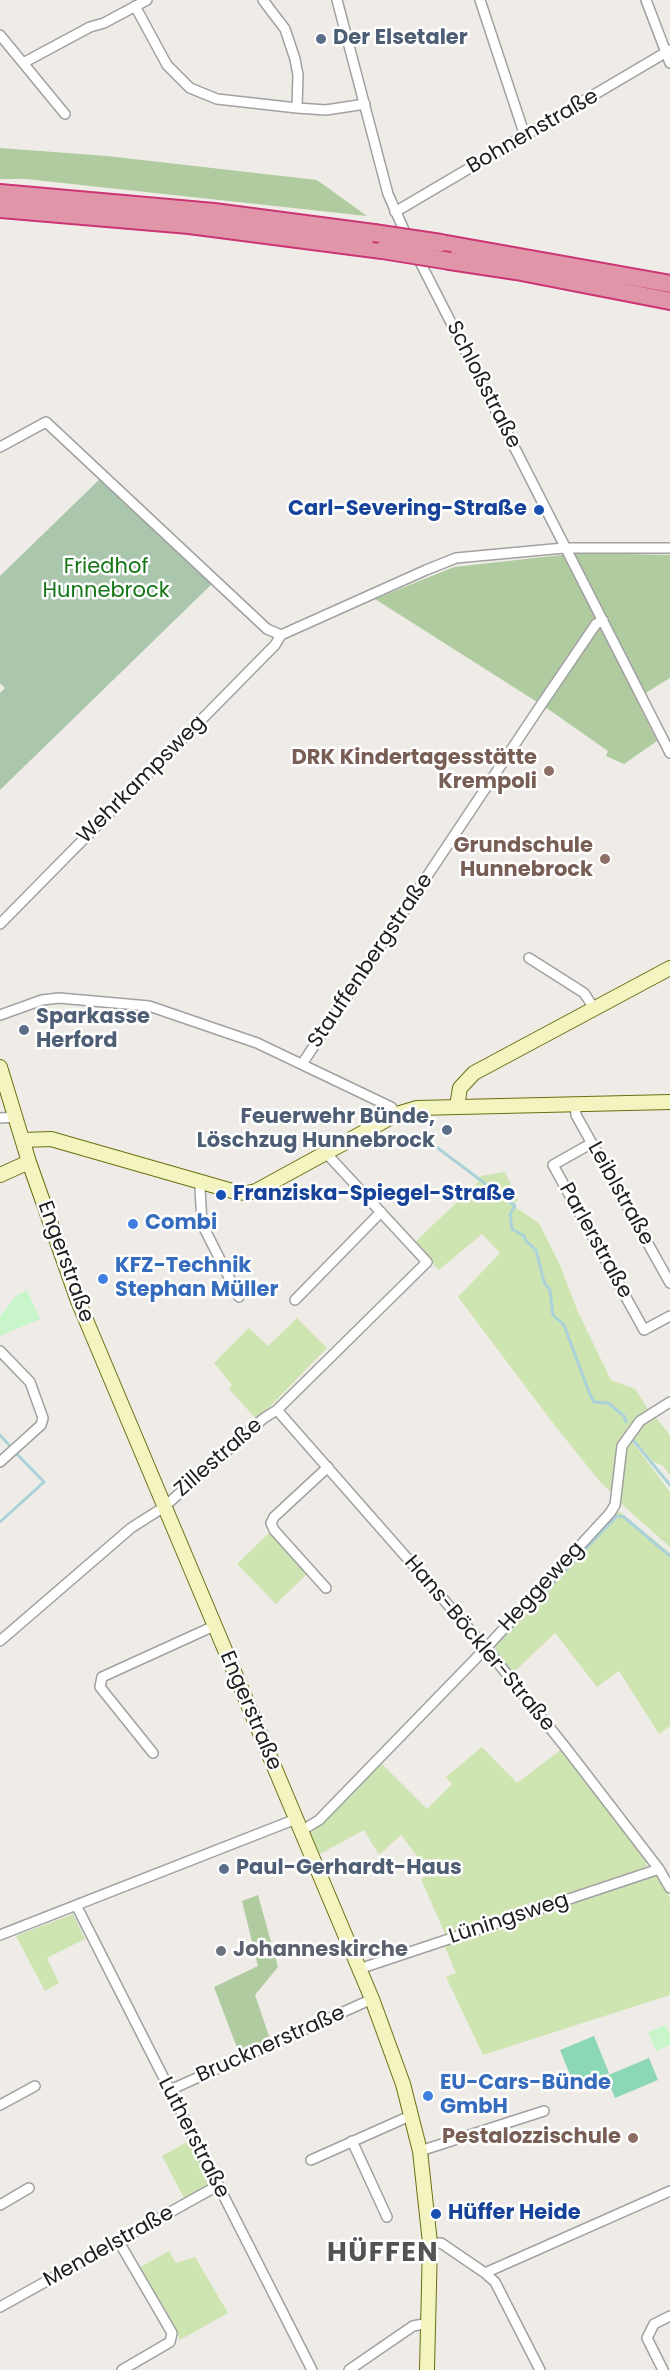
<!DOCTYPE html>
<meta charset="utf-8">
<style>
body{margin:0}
canvas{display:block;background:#efece7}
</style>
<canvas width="670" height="2370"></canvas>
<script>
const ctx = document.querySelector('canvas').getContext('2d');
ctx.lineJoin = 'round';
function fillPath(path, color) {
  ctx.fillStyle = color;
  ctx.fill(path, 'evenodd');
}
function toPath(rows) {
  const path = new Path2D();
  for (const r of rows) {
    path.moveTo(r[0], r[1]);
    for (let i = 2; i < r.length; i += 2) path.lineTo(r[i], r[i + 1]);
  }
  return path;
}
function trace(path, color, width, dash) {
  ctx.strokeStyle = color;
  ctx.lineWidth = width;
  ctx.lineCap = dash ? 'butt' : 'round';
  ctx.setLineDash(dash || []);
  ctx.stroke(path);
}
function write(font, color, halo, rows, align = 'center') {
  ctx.font = font + ' Poppins,sans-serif';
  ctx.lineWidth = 5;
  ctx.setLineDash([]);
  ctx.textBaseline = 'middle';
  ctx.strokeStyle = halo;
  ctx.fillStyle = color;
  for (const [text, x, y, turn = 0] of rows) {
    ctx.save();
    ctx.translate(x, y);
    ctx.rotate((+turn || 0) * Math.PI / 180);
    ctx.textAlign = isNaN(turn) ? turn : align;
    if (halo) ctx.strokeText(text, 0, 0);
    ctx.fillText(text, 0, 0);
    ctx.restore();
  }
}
const grass = toPath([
 [505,1172,518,1200,512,1205,539,1223,560,1265,578,1312,611,1380,635,1389,648,1409,626,1433,613,1494,601,1483,556,1427,458,1297,500,1253,482,1234,439,1270,414,1243,478,1182,481,1176],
 [297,1318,327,1348,257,1420,229,1389,232,1385,214,1363,249,1328,268,1346],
 [653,1414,670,1435,670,1475,663,1466,652,1461,633,1438,631,1440,670,1492,670,1547,618,1501,627,1440],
 [620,1512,670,1553,670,1726,659,1734,619,1671,597,1687,555,1633,513,1673,493,1651,492,1647,615,1513],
 [269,1533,308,1573,276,1604,237,1564],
 [482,1747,517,1783,563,1748,646,1861,647,1866,643,1869,446,1936,421,1879,430,1873,401,1835,379,1855,364,1830,320,1854,310,1833,379,1761,427,1809,452,1784,446,1777],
 [653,1876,656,1876,659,1879,670,1898,670,1995,483,2055,446,1977,456,1973,444,1945],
 [73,1914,85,1939,47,1958,59,1983,45,1991,16,1936],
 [189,2141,210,2181,209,2186,185,2200,162,2156],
 [169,2251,176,2263,195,2257,228,2313,180,2340,139,2268]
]);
const forest = toPath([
 [0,148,107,156,317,180,367,216,26,179,0,179],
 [579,553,670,555,670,678,636,699,657,741,624,764,606,756,608,751,545,707,375,599,454,567],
 [258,1895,278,1967,255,1995,270,2039,239,2053,214,1987,258,1966,242,1901]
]);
const cemetery = toPath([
 [105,474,216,580,0,790,0,693,5,688,0,683,0,576]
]);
const park = toPath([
 [27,1290,40,1319,0,1336,0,1316,16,1296],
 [666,2025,670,2035,670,2045,656,2051,648,2032]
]);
const pitch = toPath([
 [594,2036,609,2073,575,2087,560,2050],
 [649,2058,658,2080,615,2098,606,2076]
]);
const stream = toPath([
 [435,1146,515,1206,510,1215,512,1229,524,1236,526,1241,536,1250,544,1282,550,1290,553,1315,564,1325,589,1392,594,1402,608,1403,624,1416,626,1422],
 [0,1435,9,1445],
 [633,1440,670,1485],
 [0,1522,44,1482,16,1453],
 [496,1644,617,1516,624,1517,670,1556],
 [495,1651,511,1672]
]);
const street = toPath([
 [263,0,285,29,295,59,298,75,297,108],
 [337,0,388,194,408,239],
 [480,0,525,136],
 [646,0,670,63],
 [135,6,167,65,190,88,217,99,297,108,326,110,365,104],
 [0,35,65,114],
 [23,63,90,27,104,23,147,0],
 [395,212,670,50],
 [416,254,670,753],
 [0,447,46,422,267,629,281,635,426,570,456,558,564,548,670,548],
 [0,924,275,645,281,635],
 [529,958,584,993,594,1008],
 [0,1015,42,1000,59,998,149,1006,257,1043,391,1107,397,1114],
 [302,1064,539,708,596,624,603,620],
 [575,1104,576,1115,670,1283],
 [0,1118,16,1117],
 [592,1143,553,1165,644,1330,670,1316],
 [203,1182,200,1188,202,1224,239,1297],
 [295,1300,381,1212],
 [0,1351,30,1382,43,1418,41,1425,0,1462],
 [277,1410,486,1648,566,1748,659,1869,670,1888],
 [326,1588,274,1530,271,1523,274,1517,328,1467],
 [0,1641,131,1528,164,1507,264,1418,277,1410,427,1262,326,1153],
 [153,1753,100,1687,102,1677,214,1626],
 [301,1831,319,1820,486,1648,610,1513,615,1505,622,1446,640,1421,670,1402],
 [76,1905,312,2370],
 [0,1935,296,1819],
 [359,1969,659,1869],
 [170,2090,372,1999],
 [0,2105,35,2086],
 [352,2141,387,2217],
 [420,2151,544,2111],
 [311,2160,412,2115],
 [0,2205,29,2188],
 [119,2242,172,2333,170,2342,122,2370],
 [430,2243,441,2243,485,2273,495,2282,540,2370],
 [485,2273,670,2191],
 [0,2307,217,2186],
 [349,2370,413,2326,429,2323],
 [663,2370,647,2338,654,2324,670,2316]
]);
const secondary = toPath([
 [0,1067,29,1162,78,1301,372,1999,403,2084,420,2151,430,2243,427,2370],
 [457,1106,460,1088,474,1073,670,968],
 [23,1140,51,1139,236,1192,247,1193,256,1191,397,1114,417,1108,670,1102],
 [0,1175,29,1162]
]);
const highway = toPath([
 [0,193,214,212,374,233],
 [0,209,189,225,382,250],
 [441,243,670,284],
 [450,261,516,271,670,301]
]);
const highwayBridge = toPath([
 [374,233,441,243],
 [382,250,450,261]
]);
const markers = [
 [321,39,6,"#5c6f8a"],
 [539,510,6,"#1a4fb4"],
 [549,771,6,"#8d6e63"],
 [605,859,6,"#8d6e63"],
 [24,1030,6,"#5c6f8a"],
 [447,1130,6,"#5c6f8a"],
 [221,1195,6,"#1a4fb4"],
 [133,1224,6,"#3f7fe0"],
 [103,1279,6,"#3f7fe0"],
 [224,1869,6,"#5c6f8a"],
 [221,1951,6,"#6b7280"],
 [428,2096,6,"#3f7fe0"],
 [633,2138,6,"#8d6e63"],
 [436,2214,6,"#1a4fb4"]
];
const serviceNames = [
 ["Der Elsetaler",333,39],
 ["Sparkasse",36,1018],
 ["Herford",36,1042],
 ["Feuerwehr Bünde,",435,1118,"right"],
 ["Löschzug Hunnebrock",435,1142,"right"],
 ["Paul-Gerhardt-Haus",236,1869]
];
const streetNames = [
 ["Bohnenstraße",533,132,-30],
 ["Schloßstraße",483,385,63],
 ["Wehrkampsweg",142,780,-45],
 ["Stauffenbergstraße",371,961,-56],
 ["Leiblstraße",620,1194,61],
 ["Parlerstraße",595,1241,61],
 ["Engerstraße",65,1262,70],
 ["Zillestraße",219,1458,-41],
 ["Heggeweg",542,1587,-47],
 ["Hans-Böckler-Straße",479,1644,50],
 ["Engerstraße",250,1711,67],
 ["Lüningsweg",509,1919,-18],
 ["Brucknerstraße",271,2045,-24],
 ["Lutherstraße",193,2138,63],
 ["Mendelstraße",109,2247,-29]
];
const transitNames = [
 ["Carl-Severing-Straße",527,510,"right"],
 ["Franziska-Spiegel-Straße",233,1195],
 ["Hüffer Heide",448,2214]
];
const parkNames = [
 ["Friedhof",106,568],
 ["Hunnebrock",106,592]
];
const educationNames = [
 ["DRK Kindertagesstätte",537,759],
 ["Krempoli",537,783],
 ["Grundschule",593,847],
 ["Hunnebrock",593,871],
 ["Pestalozzischule",621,2138]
];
const shopNames = [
 ["Combi",145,1224],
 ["KFZ-Technik",115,1267],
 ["Stephan Müller",115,1291],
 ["EU-Cars-Bünde",440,2084],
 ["GmbH",440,2108]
];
const worshipNames = [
 ["Johanneskirche",233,1951]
];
const districtNames = [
 ["HÜFFEN",383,2254]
];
fillPath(grass, '#cee5b1');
fillPath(forest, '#afcb9f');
fillPath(cemetery, '#aac6ac');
fillPath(park, '#c8f5c9');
fillPath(pitch, '#8cd7b5');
trace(stream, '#abd2d9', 3);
trace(street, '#a1a1a1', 12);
trace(secondary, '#6a6f0f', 16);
trace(highway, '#cc3573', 20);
trace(street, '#fff', 9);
trace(secondary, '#f4f4c0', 14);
trace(highway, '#e096a8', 16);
trace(highwayBridge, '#cc3573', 20, []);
trace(highwayBridge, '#e096a8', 16);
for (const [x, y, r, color] of markers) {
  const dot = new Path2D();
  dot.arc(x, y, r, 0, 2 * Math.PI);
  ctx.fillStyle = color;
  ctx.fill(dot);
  trace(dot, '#fff', 2);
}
write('bold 21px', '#4e5e75', '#fff', serviceNames, 'left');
write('21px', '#202020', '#fff', streetNames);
write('bold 21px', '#164399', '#fff', transitNames, 'left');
write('21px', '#157617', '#fff', parkNames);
write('bold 21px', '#785e54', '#fff', educationNames, 'right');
write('bold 21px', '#366cbe', '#fff', shopNames, 'left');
write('bold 21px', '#5b616d', '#fff', worshipNames, 'left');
ctx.letterSpacing = '1.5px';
write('bold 27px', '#535353', '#fff', districtNames);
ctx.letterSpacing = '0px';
</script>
